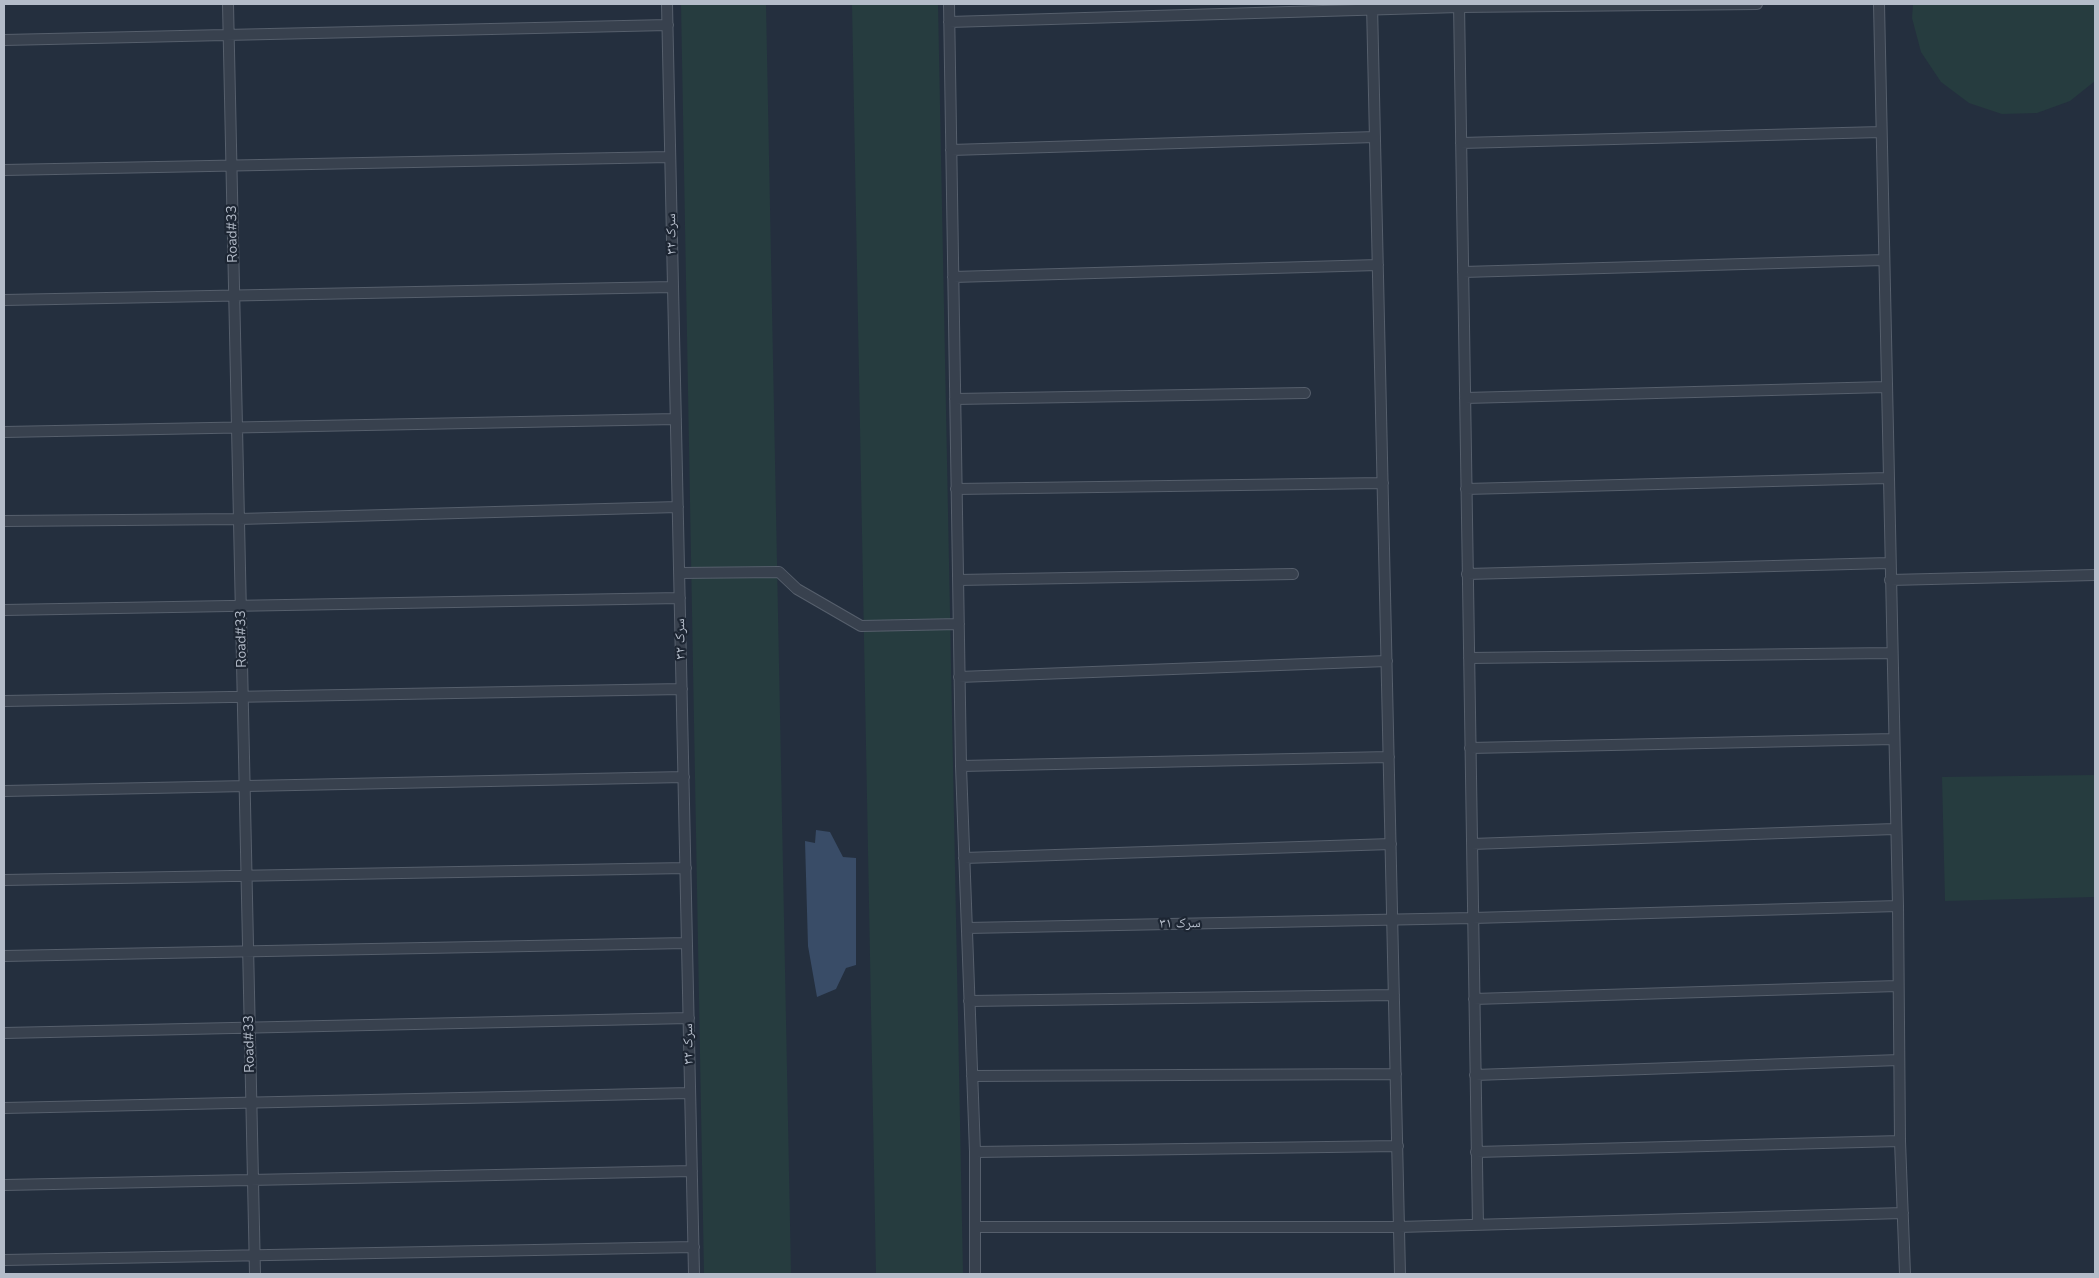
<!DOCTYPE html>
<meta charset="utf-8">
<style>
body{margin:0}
#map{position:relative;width:2099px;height:1278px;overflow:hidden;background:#242f3e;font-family:"Nunito Sans",sans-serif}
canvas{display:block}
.frame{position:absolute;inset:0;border:5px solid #b4bcc9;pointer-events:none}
</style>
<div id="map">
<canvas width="2099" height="1278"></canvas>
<div class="frame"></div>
</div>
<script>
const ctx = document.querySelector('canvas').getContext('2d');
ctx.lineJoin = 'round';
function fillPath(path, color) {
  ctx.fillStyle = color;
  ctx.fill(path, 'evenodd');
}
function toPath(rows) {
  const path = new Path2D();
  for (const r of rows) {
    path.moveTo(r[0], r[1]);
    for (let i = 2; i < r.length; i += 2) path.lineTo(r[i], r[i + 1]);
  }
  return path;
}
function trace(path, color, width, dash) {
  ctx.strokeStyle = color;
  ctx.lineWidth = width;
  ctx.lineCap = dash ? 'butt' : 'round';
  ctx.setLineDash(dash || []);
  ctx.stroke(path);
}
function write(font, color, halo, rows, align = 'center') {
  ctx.font = font + ' "Nunito Sans","Noto Naskh Arabic",sans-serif';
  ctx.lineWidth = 4.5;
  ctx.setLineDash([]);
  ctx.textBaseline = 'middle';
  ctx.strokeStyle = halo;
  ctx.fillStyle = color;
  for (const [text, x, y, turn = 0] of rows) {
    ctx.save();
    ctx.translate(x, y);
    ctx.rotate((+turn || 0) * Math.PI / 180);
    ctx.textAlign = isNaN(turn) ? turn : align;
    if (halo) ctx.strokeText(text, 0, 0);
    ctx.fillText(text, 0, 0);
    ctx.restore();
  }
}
const green = toPath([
 [681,4,766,4,791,1274,704,1274],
 [852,4,938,4,963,1274,876,1274],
 [1913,4,2095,4,2095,81,2070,101,2037,113,2002,114,1969,103,1941,82,1921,52,1912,18],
 [2095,775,2095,897,1945,901,1942,777]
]);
const water = toPath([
 [816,830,830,832,843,857,856,858,856,965,846,968,836,989,817,997,808,946,805,841,815,843]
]);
const minor = toPath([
 [228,4,255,1274],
 [667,4,694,1274],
 [949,4,961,766,975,1152,975,1274],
 [1372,4,1400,1274],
 [1459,4,1478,1225],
 [1879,4,1898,906,1900,1141,1905,1274],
 [949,22,1459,7,1757,4],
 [4,40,668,25],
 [1461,143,1881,132],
 [951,150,1375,137],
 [4,170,670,157],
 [1463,272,1884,260],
 [953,277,1378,265],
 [4,300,673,287],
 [1465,398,1886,387],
 [955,399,1305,393],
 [4,432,676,419],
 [956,489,1383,483],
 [1466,489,1888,478],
 [4,521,239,519,678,507],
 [679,573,779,572,797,589,861,626,959,624],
 [1467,574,1889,563],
 [958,580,1293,574],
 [1890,580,2095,575],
 [4,610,680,598],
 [1469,658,1891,653],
 [959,677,1387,661],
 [4,701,682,689],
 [1470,748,1894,739],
 [961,766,1389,757],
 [4,791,684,777],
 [1472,844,1894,829],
 [964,858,1391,844],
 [4,880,686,868],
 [967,928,1473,918,1898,906],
 [4,956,687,943],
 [1474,999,1897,986],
 [969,1001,1394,995],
 [4,1033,689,1018],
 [1475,1075,1899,1060],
 [972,1076,1396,1074],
 [4,1108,690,1093],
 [975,1152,1398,1146],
 [1476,1152,1900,1141],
 [4,1185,692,1171],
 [975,1227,1399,1227,1903,1213],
 [4,1260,694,1247]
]);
const streetNames = [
 ["Road#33",233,234,-91],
 ["سرک ۳۲",672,234,-91],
 ["Road#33",242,639,-91],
 ["سرک ۳۲",681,639,-91],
 ["سرک ۳۱",1180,924,-1],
 ["Road#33",250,1044,-91],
 ["سرک ۳۲",689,1044,-91]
];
fillPath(green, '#263c3f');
fillPath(water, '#394c67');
trace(minor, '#565f6c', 12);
trace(minor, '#38414e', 10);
write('14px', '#b4bcc9', '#1d2633', streetNames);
</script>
